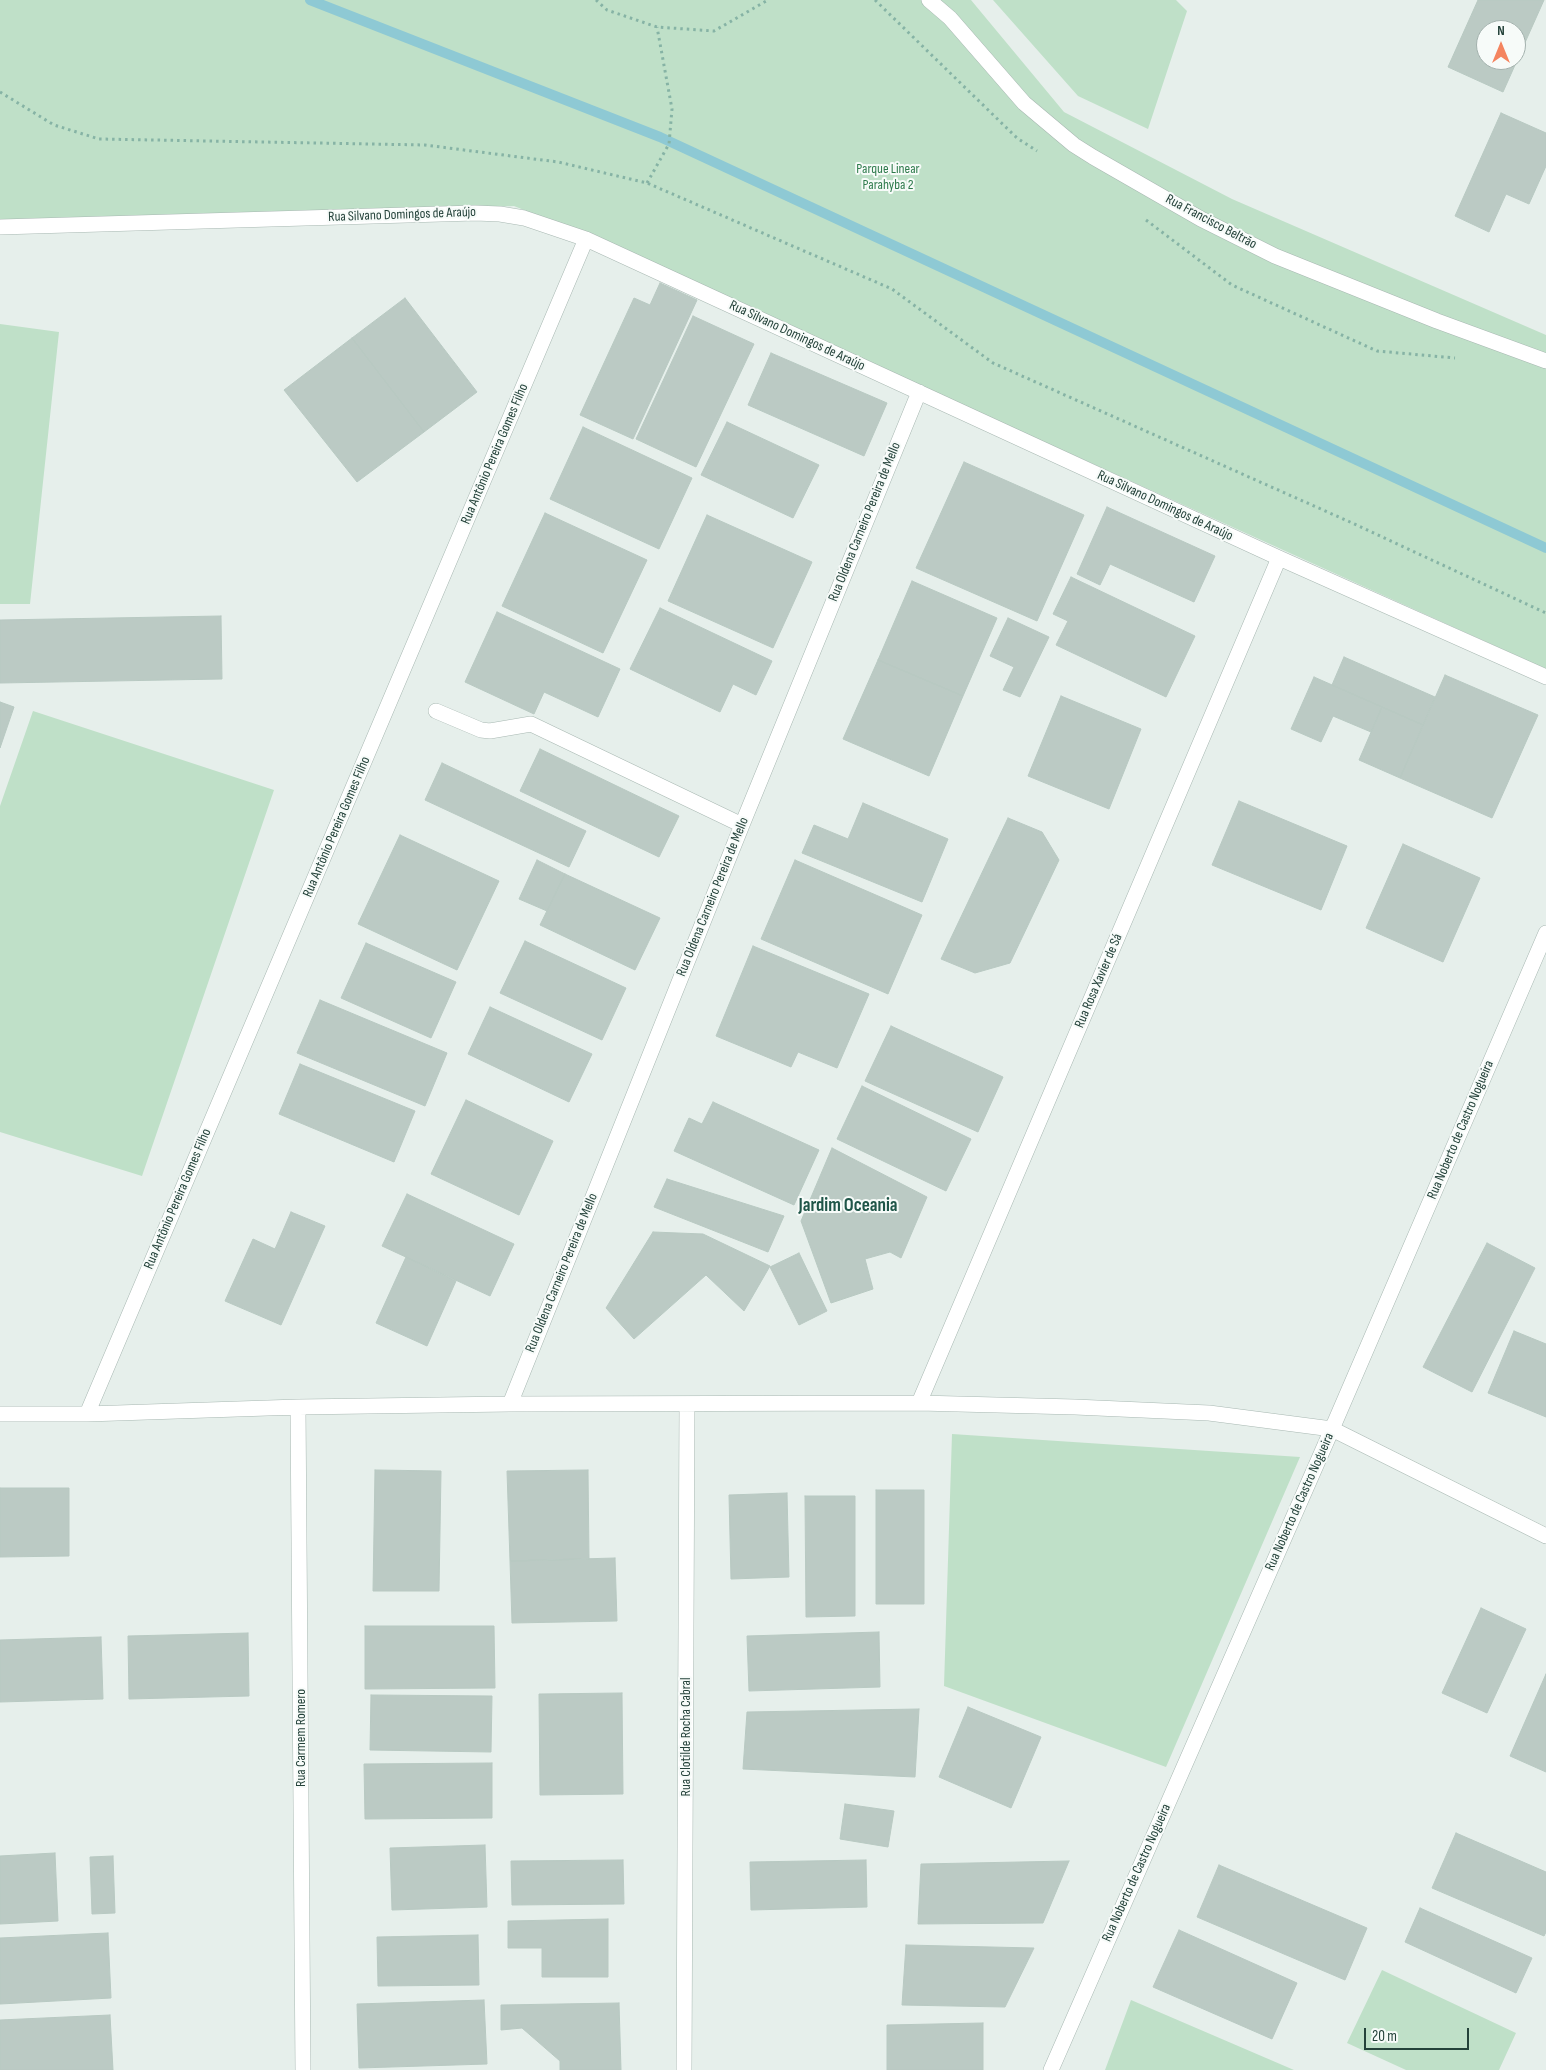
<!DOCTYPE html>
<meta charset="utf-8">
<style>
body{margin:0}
#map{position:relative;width:1546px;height:2070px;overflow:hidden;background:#e6efeb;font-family:"Sofia Sans Condensed",sans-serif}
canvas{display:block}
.north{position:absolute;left:1476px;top:20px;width:50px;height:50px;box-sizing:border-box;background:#f7fbf9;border:1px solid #a3b1ad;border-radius:50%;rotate:0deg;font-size:14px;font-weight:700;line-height:20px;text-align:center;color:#24423a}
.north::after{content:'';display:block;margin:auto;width:18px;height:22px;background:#f4845f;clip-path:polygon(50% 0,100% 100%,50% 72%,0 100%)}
.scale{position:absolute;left:1364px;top:2028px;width:105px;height:22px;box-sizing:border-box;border:2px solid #24423a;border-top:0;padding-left:6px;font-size:15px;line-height:18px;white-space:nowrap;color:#24423a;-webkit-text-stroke:4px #f7fbf9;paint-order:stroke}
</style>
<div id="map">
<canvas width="1546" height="2070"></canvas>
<div class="north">N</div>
<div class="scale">20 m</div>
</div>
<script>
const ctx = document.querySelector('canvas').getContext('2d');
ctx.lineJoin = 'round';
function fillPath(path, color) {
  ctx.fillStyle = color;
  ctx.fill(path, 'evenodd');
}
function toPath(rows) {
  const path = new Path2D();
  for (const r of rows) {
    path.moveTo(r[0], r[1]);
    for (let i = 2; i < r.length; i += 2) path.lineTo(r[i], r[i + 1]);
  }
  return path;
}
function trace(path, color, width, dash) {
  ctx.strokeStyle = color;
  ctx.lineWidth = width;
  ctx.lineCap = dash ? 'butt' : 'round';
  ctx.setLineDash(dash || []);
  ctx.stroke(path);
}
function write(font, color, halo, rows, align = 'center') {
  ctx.font = font + ' "Sofia Sans Condensed",sans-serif';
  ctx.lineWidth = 4;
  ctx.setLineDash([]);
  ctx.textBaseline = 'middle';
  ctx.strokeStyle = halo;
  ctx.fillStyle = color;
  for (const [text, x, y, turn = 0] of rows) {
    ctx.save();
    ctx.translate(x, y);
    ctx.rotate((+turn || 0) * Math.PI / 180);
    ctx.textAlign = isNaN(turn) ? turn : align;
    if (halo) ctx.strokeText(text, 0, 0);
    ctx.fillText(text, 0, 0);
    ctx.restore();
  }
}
const green = toPath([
 [0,0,971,0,1064,112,1232,199,1546,335,1546,669,596,239,514,206,0,223],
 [993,0,1176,0,1187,11,1148,129,1078,96],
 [0,324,59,332,30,604,0,604],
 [33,711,274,790,142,1176,0,1132,0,806],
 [952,1434,1300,1457,1166,1767,944,1686],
 [1382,1970,1516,2033,1499,2070,1406,2070,1347,2043],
 [1131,2000,1294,2070,1105,2070]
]);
const stream = toPath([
 [310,0,660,137,1546,548]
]);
const building = toPath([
 [1478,0,1544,0,1503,92,1448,67,1478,0],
 [1486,30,1516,30,1516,60,1486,60,1486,30],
 [1501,113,1546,133,1546,166,1529,204,1506,194,1489,232,1455,216,1501,113],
 [660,283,697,300,633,439,580,415,634,298,650,305,660,283],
 [405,298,477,392,424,432,352,338,405,298],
 [693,316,754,344,696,467,636,439,693,316],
 [352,338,424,432,357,482,284,390,352,338],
 [771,353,887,403,864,456,748,405,771,353],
 [727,422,819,465,793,518,701,475,727,422],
 [583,427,692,478,659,549,550,499,583,427],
 [964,462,1084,515,1037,621,916,568,964,462],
 [1107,507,1215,556,1194,602,1110,564,1100,585,1077,574,1107,507],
 [545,513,647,560,603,653,502,606,545,513],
 [707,515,812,562,773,648,668,601,707,515],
 [1071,577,1195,636,1166,697,1056,645,1068,621,1053,614,1071,577],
 [912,581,997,618,963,696,878,660,912,581],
 [660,608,772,661,756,695,733,684,720,712,630,669,660,608],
 [497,612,620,669,598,717,544,692,534,714,465,682,497,612],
 [221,616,222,679,0,683,0,620,221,616],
 [1008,618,1049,637,1020,697,1003,690,1014,667,990,656,1008,618],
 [1344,657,1435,697,1423,725,1332,685,1344,657],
 [878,660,963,696,929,776,843,739,878,660],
 [1445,675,1538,715,1492,818,1400,778,1445,675],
 [1314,677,1382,707,1371,732,1333,716,1321,742,1291,729,1314,677],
 [1061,696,1141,729,1109,809,1028,776,1061,696],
 [0,702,14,707,0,748,0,702],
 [1382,707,1423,725,1400,778,1359,760,1382,707],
 [540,749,679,816,659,857,520,791,540,749],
 [442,763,586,831,569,867,425,800,442,763],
 [1239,801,1347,846,1321,910,1212,865,1239,801],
 [863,803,948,839,922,902,802,853,814,825,848,839,863,803],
 [1008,818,1042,832,1059,860,1010,963,975,973,941,959,1008,818],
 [400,835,499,881,457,970,358,924,400,835],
 [1403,844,1480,878,1443,962,1366,928,1403,844],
 [537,860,565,874,547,911,519,899,537,860],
 [795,860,922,915,888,994,761,939,795,860],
 [565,874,660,918,635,970,540,925,565,874],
 [525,941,626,988,602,1040,500,993,525,941],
 [366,943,456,982,431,1038,341,998,366,943],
 [753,946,869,994,837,1068,798,1052,791,1067,716,1036,753,946],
 [320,1000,447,1053,425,1106,297,1053,320,1000],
 [490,1007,592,1054,569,1102,468,1054,490,1007],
 [891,1026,1003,1077,978,1132,865,1081,891,1026],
 [300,1064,415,1111,394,1162,279,1114,300,1064],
 [862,1086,971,1139,946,1191,837,1139,862,1086],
 [466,1100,553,1141,519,1215,431,1174,466,1100],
 [713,1102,819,1150,794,1205,674,1151,689,1118,702,1124,713,1102],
 [832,1148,927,1197,901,1258,890,1252,865,1259,873,1289,831,1303,801,1221,832,1148],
 [667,1179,784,1216,768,1252,654,1207,667,1179],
 [407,1194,514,1244,490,1296,382,1246,407,1194],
 [291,1212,325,1226,281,1325,225,1301,253,1239,275,1249,291,1212],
 [653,1232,703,1234,770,1266,744,1311,706,1275,634,1339,606,1308,653,1232],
 [1487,1243,1535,1268,1472,1392,1423,1367,1487,1243],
 [799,1253,827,1311,799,1325,770,1267,799,1253],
 [406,1257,456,1281,427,1346,376,1323,406,1257],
 [1514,1331,1546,1344,1546,1417,1488,1393,1514,1331],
 [375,1470,441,1471,439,1591,373,1591,375,1470],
 [588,1470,589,1559,510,1561,507,1471,588,1470],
 [0,1488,69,1488,69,1556,0,1557,0,1488],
 [876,1490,924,1490,924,1604,876,1604,876,1490],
 [787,1493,789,1577,731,1579,729,1495,787,1493],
 [805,1496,855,1496,855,1616,806,1617,805,1496],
 [615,1558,617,1621,512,1623,510,1561,615,1558],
 [1481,1608,1526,1629,1487,1713,1442,1693,1481,1608],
 [365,1626,494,1626,495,1688,365,1689,365,1626],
 [879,1632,880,1687,749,1691,747,1636,879,1632],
 [248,1633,249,1696,129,1699,128,1636,248,1633],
 [101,1637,103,1699,0,1702,0,1640,101,1637],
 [1546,1674,1546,1772,1510,1756,1546,1674],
 [622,1693,623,1794,540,1795,539,1694,622,1693],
 [371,1695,492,1696,491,1752,370,1750,371,1695],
 [968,1707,1041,1737,1011,1808,939,1777,968,1707],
 [919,1709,915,1777,743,1769,747,1712,919,1709],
 [492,1763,492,1818,365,1819,364,1764,492,1763],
 [845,1804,894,1811,888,1847,840,1839,845,1804],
 [1456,1833,1546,1872,1546,1932,1544,1936,1432,1888,1456,1833],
 [485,1845,487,1907,392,1910,390,1848,485,1845],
 [55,1853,58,1921,0,1924,0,1856,55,1853],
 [113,1856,115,1913,92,1914,90,1857,113,1856],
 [623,1860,624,1904,512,1905,511,1861,623,1860],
 [866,1860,867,1907,751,1910,750,1862,866,1860],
 [1069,1861,1043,1923,918,1924,921,1864,1069,1861],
 [1219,1865,1367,1928,1345,1980,1197,1917,1219,1865],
 [1420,1908,1532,1958,1516,1993,1405,1942,1420,1908],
 [608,1919,608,1977,542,1977,542,1948,508,1948,508,1921,608,1919],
 [1179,1930,1297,1983,1272,2039,1153,1987,1179,1930],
 [108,1933,111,1998,0,2004,0,1938,108,1933],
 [478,1935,479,1985,378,1986,377,1937,478,1935],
 [906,1945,1034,1948,1005,2007,902,2005,906,1945],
 [484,2000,487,2064,359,2068,357,2004,484,2000],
 [619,2003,621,2070,560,2070,560,2061,522,2028,501,2030,501,2005,619,2003],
 [110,2015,113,2070,0,2070,0,2020,110,2015],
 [983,2023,983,2070,887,2070,887,2025,983,2023]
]);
const path = toPath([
 [596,0,607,10,657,27,714,31,768,0],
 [875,0,1017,138,1037,151],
 [0,92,54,125,99,139,425,145,558,162,647,183,892,289,993,363,1350,522,1546,613],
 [647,183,669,144,672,109,657,27],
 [1146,220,1232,285,1377,351,1455,358]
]);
const street = toPath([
 [929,0,950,18,1024,103,1074,145,1093,157,1201,219,1275,256,1437,321,1546,361],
 [0,227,475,213,500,214,524,218,586,239,1279,558,1546,677],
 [436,711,481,730,490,731,531,724,742,825],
 [919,1403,1279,558],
 [510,1404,742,825,919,392],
 [298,1407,303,2070],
 [0,1414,87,1414,298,1407,510,1404,919,1403,1075,1407,1209,1413,1332,1429,1546,1536],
 [87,1414,586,239],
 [684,2070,687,1404],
 [1051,2070,1332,1429,1546,933]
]);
const parkNames = [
 ["Parque Linear",888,169],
 ["Parahyba 2",888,185]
];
const streetNames = [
 ["Rua Silvano Domingos de Araújo",402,215,-2],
 ["Rua Francisco Beltrão",1211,222,28],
 ["Rua Silvano Domingos de Araújo",797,336,25],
 ["Rua Antônio Pereira Gomes Filho",495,454,-67],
 ["Rua Silvano Domingos de Araújo",1165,506,25],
 ["Rua Oldena Carneiro Pereira de Mello",865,522,-68],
 ["Rua Antônio Pereira Gomes Filho",337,827,-67],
 ["Rua Oldena Carneiro Pereira de Mello",713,897,-68],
 ["Rua Rosa Xavier de Sá",1099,981,-67],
 ["Rua Noberto de Castro Nogueira",1461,1130,-67],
 ["Rua Antônio Pereira Gomes Filho",178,1199,-67],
 ["Rua Oldena Carneiro Pereira de Mello",562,1273,-68],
 ["Rua Noberto de Castro Nogueira",1300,1502,-66],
 ["Rua Clotilde Rocha Cabral",686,1737,-90],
 ["Rua Carmem Romero",301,1738,-90],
 ["Rua Noberto de Castro Nogueira",1137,1873,-66]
];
const districtNames = [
 ["Jardim Oceania",848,1206]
];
fillPath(green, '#bfe0c8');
trace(stream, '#8ec9d4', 10);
fillPath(building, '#bbcac4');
trace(building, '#b8c9c2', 1);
trace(street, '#a8b8b2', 16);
trace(path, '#86b3a5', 3, [2.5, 4]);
trace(street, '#fff', 15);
write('14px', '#2d7a4b', '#f7fbf9', parkNames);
write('14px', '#24423a', '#f7fbf9', streetNames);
write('bold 19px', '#1f5548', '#f7fbf9', districtNames);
</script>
